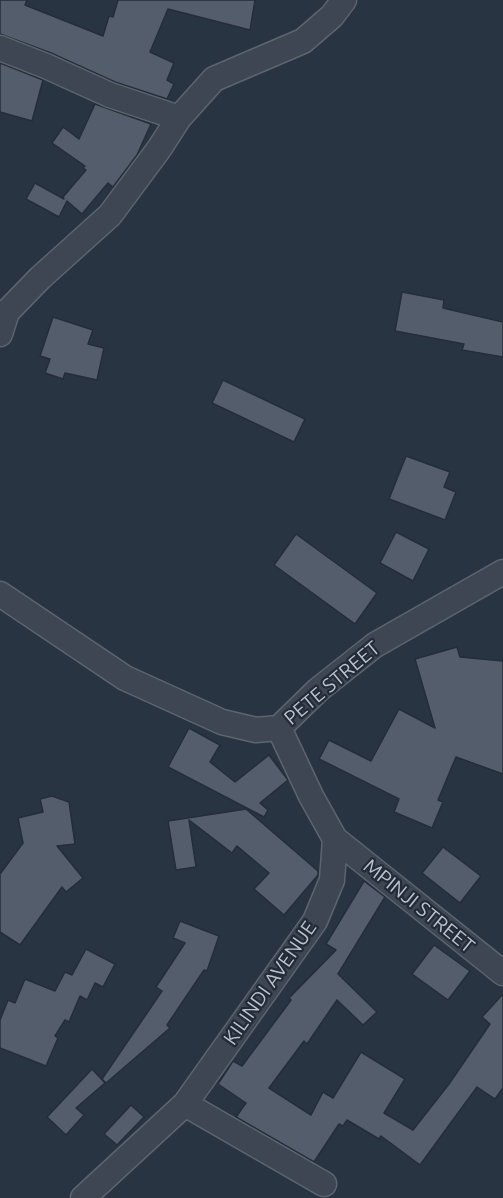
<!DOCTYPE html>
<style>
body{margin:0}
canvas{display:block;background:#293442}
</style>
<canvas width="503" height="1198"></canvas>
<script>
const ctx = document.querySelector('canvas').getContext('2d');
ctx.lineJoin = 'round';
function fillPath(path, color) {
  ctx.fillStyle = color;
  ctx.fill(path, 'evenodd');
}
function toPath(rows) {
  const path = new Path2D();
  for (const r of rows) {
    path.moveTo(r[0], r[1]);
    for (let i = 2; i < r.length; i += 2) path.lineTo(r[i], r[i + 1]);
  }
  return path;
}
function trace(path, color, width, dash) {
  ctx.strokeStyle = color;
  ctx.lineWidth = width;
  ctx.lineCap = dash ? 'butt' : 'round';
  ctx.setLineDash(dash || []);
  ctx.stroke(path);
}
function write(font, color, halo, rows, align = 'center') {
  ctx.font = font + ' Ubuntu,sans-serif';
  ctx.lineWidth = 4.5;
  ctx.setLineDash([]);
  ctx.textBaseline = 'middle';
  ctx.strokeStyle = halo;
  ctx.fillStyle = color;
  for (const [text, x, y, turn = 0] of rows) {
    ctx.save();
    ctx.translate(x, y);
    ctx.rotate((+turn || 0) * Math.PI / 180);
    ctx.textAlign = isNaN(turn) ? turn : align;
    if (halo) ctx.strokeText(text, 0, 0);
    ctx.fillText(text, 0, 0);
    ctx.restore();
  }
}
const building = toPath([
 [0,0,27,0,25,5,103,36,109,16,113,17,118,0,255,0,250,30,168,9,150,52,174,63,167,80,174,84,167,99,115,82,51,53,0,34,0,0],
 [0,63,43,80,32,121,0,112,0,63],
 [95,104,151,124,137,155,113,187,108,183,82,214,67,201,59,217,26,199,35,183,64,199,63,197,86,170,83,168,85,166,52,143,63,127,79,139,95,104],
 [402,292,444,300,443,308,503,322,503,357,462,350,464,344,395,331,402,292],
 [53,317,93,330,88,344,104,348,97,380,65,373,63,379,45,373,50,359,40,356,53,317],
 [223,380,305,419,294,442,212,403,223,380],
 [406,456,450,472,444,487,456,492,445,520,389,499,406,456],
 [396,532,429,549,413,581,380,563,396,532],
 [296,534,377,593,355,624,274,565,296,534],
 [457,647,460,657,503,661,503,774,456,757,438,800,443,802,432,828,394,812,399,799,319,759,329,740,371,761,399,709,435,728,415,659,457,647],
 [189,728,220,745,210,762,235,782,269,755,288,780,260,803,268,810,264,817,168,767,189,728],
 [52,796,69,802,75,844,57,846,83,878,66,892,62,887,20,945,0,932,0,874,23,843,18,818,43,812,40,799,52,796],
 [246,809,318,871,318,875,284,915,254,889,269,873,237,846,232,853,189,820,196,867,176,870,168,821,246,809],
 [443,847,481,876,460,903,422,873,443,847],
 [364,881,385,897,338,974,377,1012,363,1025,337,1000,307,1044,304,1041,269,1088,311,1115,323,1092,333,1098,361,1052,405,1079,384,1113,413,1130,449,1084,490,1024,482,1017,503,994,503,1088,495,1099,477,1087,420,1165,381,1136,379,1139,347,1120,343,1126,339,1124,314,1162,236,1117,246,1103,218,1084,233,1061,242,1066,291,1000,289,998,336,950,326,944,364,881],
 [180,921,219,936,207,971,204,970,167,1025,170,1028,106,1083,102,1079,162,991,156,987,185,943,173,938,180,921],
 [434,945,470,971,448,1000,412,974,434,945],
 [86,949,115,964,103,987,95,983,87,1000,80,996,69,1022,65,1020,55,1036,58,1038,46,1066,0,1048,0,1020,8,1000,15,1003,25,979,55,991,65,972,72,975,86,949],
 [92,1069,105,1083,76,1108,84,1115,66,1135,47,1117,92,1069],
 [131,1105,144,1117,117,1145,104,1134,131,1105]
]);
const minor = toPath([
 [0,48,46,66,110,95,179,118],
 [0,334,7,312,40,278,110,215,159,149,179,118,214,79,303,41,332,16,344,0],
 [0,594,125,678,222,722,256,730,279,728,318,690,375,645,503,572],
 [335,839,503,973],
 [185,1104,324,1184],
 [83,1198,185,1104,315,921,332,880,335,839,311,796,279,728]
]);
const streetNames = [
 ["PETE STREET",332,683,-40],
 ["MPINJI STREET",419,906,39],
 ["KILINDI AVENUE",270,983,-55]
];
fillPath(building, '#535d6c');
trace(building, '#242d39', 1.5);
trace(minor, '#5c646f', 27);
trace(minor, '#3d4652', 24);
write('20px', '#bbc1cb', '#222b37', streetNames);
</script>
